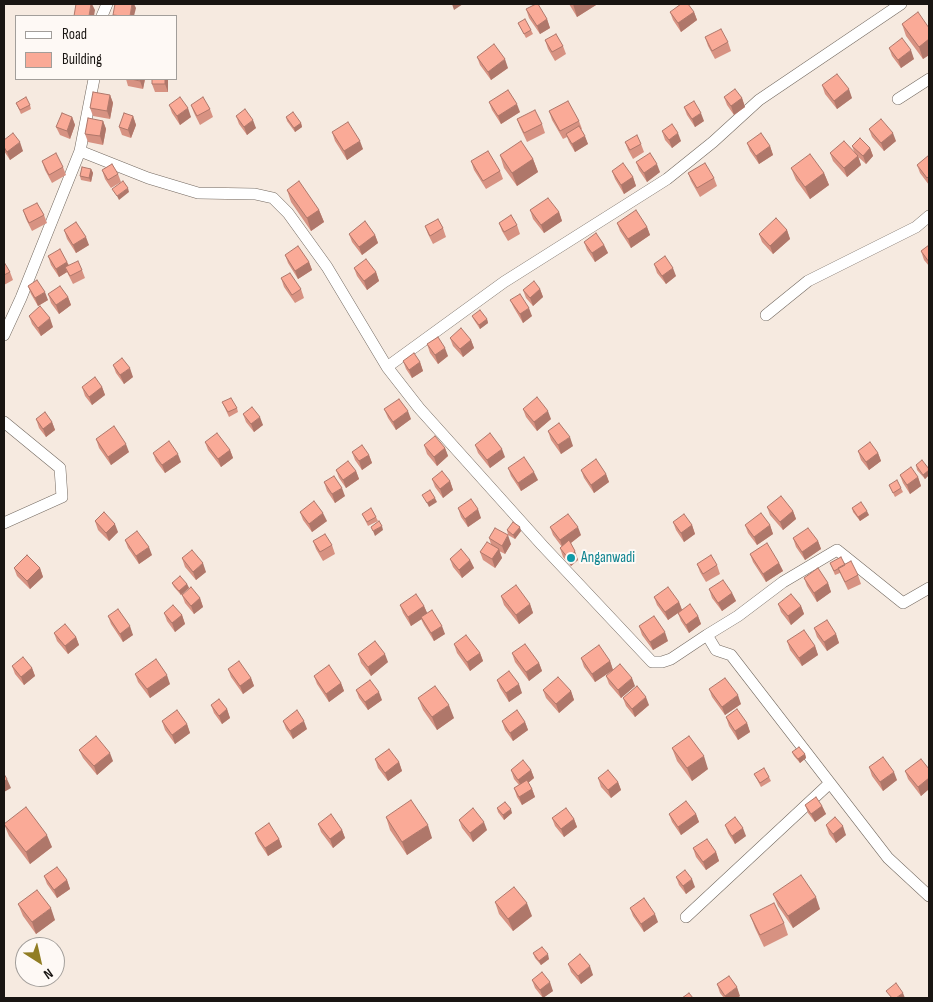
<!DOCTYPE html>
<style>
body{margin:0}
#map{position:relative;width:933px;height:1002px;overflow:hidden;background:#f6eae0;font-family:"Sofia Sans Condensed",sans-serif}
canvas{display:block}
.frame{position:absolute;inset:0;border:5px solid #191512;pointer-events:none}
.legend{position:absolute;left:15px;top:15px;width:162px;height:65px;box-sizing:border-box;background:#fef9f5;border:1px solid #a29e9a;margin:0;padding:6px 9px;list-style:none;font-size:15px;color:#191512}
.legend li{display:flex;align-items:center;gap:10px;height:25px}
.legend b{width:25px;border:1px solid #a29e9a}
.north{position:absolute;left:15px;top:937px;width:50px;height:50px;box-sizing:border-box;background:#fef9f5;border:1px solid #a29e9a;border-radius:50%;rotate:145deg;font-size:14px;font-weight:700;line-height:20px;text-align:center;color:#191512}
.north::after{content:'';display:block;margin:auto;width:18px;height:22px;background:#917d23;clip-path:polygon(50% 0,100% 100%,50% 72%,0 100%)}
</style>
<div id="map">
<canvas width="933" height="1002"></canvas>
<div class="frame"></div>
<ul class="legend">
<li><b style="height:6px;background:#fff"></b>Road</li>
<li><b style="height:14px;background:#faaa97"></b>Building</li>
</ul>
<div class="north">N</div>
</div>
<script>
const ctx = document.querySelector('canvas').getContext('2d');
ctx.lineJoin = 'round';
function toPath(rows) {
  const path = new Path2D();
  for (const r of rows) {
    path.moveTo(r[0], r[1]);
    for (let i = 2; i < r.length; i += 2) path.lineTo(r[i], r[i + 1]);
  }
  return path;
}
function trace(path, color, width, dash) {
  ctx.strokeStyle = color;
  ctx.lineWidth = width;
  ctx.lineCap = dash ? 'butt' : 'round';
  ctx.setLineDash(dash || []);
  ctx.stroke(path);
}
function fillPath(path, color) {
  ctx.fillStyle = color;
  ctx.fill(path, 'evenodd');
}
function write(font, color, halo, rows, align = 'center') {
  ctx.font = font + ' "Sofia Sans Condensed",sans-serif';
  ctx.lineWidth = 4;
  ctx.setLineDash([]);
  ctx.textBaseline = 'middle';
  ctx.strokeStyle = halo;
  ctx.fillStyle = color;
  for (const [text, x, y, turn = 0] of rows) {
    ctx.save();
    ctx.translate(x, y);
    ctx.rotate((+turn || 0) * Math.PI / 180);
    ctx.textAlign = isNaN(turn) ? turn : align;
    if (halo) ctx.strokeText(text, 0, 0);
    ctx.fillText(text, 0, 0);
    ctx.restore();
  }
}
const minor = toPath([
 [102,16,107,4],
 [898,99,929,79],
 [80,151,94,79],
 [766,315,808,281,916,227,929,216],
 [4,335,21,298,80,151,148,178,198,193,255,194,273,198,288,213,327,267,387,367,419,408,542,545,652,662,662,662,671,659,707,635,716,650,731,655,888,858,929,896],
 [387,367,504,282,667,179,713,142,759,100,901,4],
 [4,422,60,468,62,497,4,523],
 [707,635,738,616,783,582,837,550,903,603,929,588],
 [686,917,830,783]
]);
const wall = toPath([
 [569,4,596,4,596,5,577,17],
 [526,9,547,19,550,28,540,34,529,18],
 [670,12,694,12,697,20,681,32,673,20],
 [518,23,531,30,533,34,526,38],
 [902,24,929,28,929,55,923,59,906,36],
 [705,37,728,42,731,51,715,59,708,46],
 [545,40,563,46,566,54,555,61,548,49],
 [889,48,914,59,901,68,892,56],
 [477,57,508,68,491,80,480,65],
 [126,79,145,79,143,89,128,86],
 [168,79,168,92,155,92,152,84],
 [822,85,852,98,837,109,825,94],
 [110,95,113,103,110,119,93,116,90,108],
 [724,97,742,98,745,107,734,115,727,105],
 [489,102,520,112,501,124,492,110],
 [16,103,30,105,31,109,21,114],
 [169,105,191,117,180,125,172,113],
 [191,105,210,109,213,117,200,125,194,113],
 [684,107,704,121,695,127,687,115],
 [549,111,579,121,582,129,581,129,588,144,575,152,569,142,567,137,563,139,552,120],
 [133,116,136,125,131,138,122,135,119,127],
 [236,116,256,128,247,135,239,124],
 [72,117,75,125,70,139,60,135,56,127],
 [286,117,301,123,302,127,295,132,287,121],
 [517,119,542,124,545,133,527,142,520,127],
 [103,121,106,129,103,145,88,142,85,134],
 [869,129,896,141,884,151,872,137],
 [662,131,681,141,672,148,665,140],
 [332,132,363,149,347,160,335,141],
 [4,140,23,151,10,160,4,151],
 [625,142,641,144,644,152,633,159,628,150],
 [747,143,770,146,773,155,759,164,750,151],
 [852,146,870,148,873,156,866,164,855,154],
 [830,153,858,156,861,165,847,177,833,161],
 [500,155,533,159,538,172,517,186,504,168],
 [929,155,929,185,920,173,917,165],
 [42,161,63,167,66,175,52,183,45,170],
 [471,161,500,171,503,179,486,189,474,170],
 [636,162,660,172,647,182,639,170],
 [791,168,824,173,829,185,810,199,796,180],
 [91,169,93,173,91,182,81,180,80,176],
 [102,170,118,174,121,182,111,188,105,179],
 [612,171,633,177,636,186,624,194,615,179],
 [688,173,714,178,717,186,700,197,691,181],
 [287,190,319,210,324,222,311,231,291,202],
 [23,210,44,215,47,223,32,231,26,219],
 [530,210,559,212,562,221,544,233,533,219],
 [499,223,517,225,520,234,508,241,502,231],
 [617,223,647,227,650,235,631,248,620,231],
 [425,226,443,228,446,237,433,244,428,234],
 [64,230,89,245,76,253,67,239],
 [787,230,790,239,773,254,762,242,759,234],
 [349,234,375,235,378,243,362,255,352,242],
 [584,242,604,245,608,253,595,262,587,250],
 [929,245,929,266,924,260,921,251],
 [285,255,309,262,312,270,298,279,288,263],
 [48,256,67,262,69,265,82,270,85,278,73,284,67,272,59,277,51,265],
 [4,262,10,272,13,280,4,285],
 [654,264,676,276,666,284,657,273],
 [354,268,376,272,379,281,367,290,357,276],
 [281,278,301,289,304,298,295,303,284,287],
 [28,286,48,300,38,306,31,294],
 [540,289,543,297,533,306,526,298,523,290],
 [48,294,68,297,71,305,59,314,51,303],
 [510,300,532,316,523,323,514,308],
 [29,316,53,327,41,336,32,324],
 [472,316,487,319,488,323,480,329,474,320],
 [450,338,471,340,474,348,463,357,453,346],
 [427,344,448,356,438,364,430,353],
 [403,361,420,362,423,371,412,378,406,369],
 [113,365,133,377,124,384,116,373],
 [82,387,102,387,105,395,92,405,85,396],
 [222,402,237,408,238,412,229,417],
 [384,409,411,419,396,430,388,418],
 [523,409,551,419,537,431,526,417],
 [243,414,263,425,254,432,246,422],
 [36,419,52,422,55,430,46,437,39,428],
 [548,431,573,446,561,454,551,440],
 [96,439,129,452,111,465,99,448],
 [205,442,230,450,233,458,221,467,208,450],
 [424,445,445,448,448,456,437,466,427,454],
 [475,445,505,457,490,468,478,453],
 [858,451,878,453,881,461,869,470,861,460],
 [352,452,369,455,372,463,362,470,355,460],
 [153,453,181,462,165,473,156,461],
 [916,465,929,469,929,475,925,479,917,470],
 [508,468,538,480,521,491,511,476],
 [336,470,356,471,359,479,346,488,339,478],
 [581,470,606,474,609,482,594,493,584,478],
 [900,475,918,477,921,486,910,494,903,483],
 [432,479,450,481,453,490,443,498,435,487],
 [324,482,345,496,335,503,327,491],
 [889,485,901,488,903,492,895,497],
 [767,507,793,511,796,519,783,530,770,515],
 [458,508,481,518,468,527,461,517],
 [852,508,869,515,860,521,853,512],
 [300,512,327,521,312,532,303,520],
 [362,514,376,517,378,521,368,526],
 [95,521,118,532,109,541,98,530],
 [673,522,692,525,695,534,684,542,676,530],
 [745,525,770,525,773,534,757,545,748,533],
 [550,527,581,535,571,543,578,560,571,566,563,557,560,548,562,547,553,535],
 [507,530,521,531,515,539,508,535],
 [489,538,511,544,505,554,499,551,502,558,495,568,483,560,480,552,491,544],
 [793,538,818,541,821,549,805,560,796,547],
 [125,540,152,555,139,564,128,548],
 [313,541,332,545,335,554,323,561,316,549],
 [750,554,779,563,783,571,766,582,753,562],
 [182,558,206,572,196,580,185,567],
 [450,559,470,560,474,568,462,578,453,567],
 [830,563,845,565,858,575,861,584,848,590,840,573,835,575],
 [697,564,717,565,720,574,706,582,700,572],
 [14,568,40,568,43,577,30,589,17,576],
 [804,578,828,583,831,592,817,602,807,586],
 [172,583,187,584,189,588,181,595,174,587],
 [709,589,732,593,736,601,722,611,712,598],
 [182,595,200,598,203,607,194,614,185,603],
 [501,596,530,604,533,613,519,624,504,605],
 [654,597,679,602,682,610,698,616,701,624,689,633,681,621,678,613,668,620,657,605],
 [778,604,801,606,804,614,791,625,781,612],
 [400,605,424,606,427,613,445,634,434,641,424,625,421,619,411,626,403,613],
 [164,613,182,615,185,624,175,632,167,621],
 [108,616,133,635,123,642,111,624],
 [639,626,668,641,653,650,642,635],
 [814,628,836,634,839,643,827,651,817,637],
 [54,633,76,637,79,645,68,654,57,641],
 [787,641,815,646,818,655,802,666,790,650],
 [454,644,480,653,483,661,470,671,457,653],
 [512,653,539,663,542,671,529,681,515,662],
 [358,654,388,662,371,676,361,663],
 [581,658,610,661,613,670,595,682,584,667],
 [12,666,32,668,35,676,24,685,15,674],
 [228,669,251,678,254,686,243,694,231,677],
 [135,674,170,684,150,698,138,682],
 [314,676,341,683,344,691,329,702,317,684],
 [606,676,635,686,621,698,609,684],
 [497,680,522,693,509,702,500,688],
 [709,689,741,704,725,715,712,697],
 [356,690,382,700,368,710,359,698],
 [543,690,571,691,574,700,559,713,546,698],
 [418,698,454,718,437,730,423,710],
 [623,698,649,705,635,717,626,706],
 [211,705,227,709,230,718,222,724,214,713],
 [726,717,747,723,750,732,738,740,729,726],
 [162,721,187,724,190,733,175,744,165,730],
 [283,721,307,729,293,739,286,729],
 [502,721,525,722,528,730,513,741,505,730],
 [672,748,708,769,692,781,677,761],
 [79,750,113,761,97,775,83,758],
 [792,752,805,754,806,758,800,763,794,756],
 [375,759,399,762,402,771,388,781,378,768],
 [869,767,897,780,883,791,872,776],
 [929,769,929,789,921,796,908,779,905,771],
 [511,770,531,770,534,778,528,783,532,789,535,797,522,805,517,797,514,788,519,785,514,779],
 [754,774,769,777,771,781,761,787],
 [598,778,618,782,621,790,611,798,601,787],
 [805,805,822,806,826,814,815,822,808,813],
 [497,808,512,813,504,820,498,812],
 [669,814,696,814,699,822,681,835,672,822],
 [386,817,432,838,407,855,390,830],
 [552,818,574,819,577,827,564,837,555,826],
 [459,820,487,830,473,842,462,828],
 [4,824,52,847,30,864,9,836],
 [318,824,342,830,345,838,333,848,321,832],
 [725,825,746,836,735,844,728,833],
 [826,825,846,835,836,843,829,834],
 [255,833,279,839,282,847,268,856,258,841],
 [693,848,716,852,719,861,706,870,696,857],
 [44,876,67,880,70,889,57,898,47,884],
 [676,877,695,887,686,894,679,885],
 [773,894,820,909,793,928,778,906],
 [495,902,532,916,513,931,499,914],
 [18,904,55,920,36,934,23,916],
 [630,908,658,922,644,932,633,916],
 [750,915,784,923,788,935,764,947,755,928],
 [533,953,549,959,541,965,535,958],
 [568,964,593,975,581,984,571,972],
 [532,980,553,991,543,998,535,988],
 [717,984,740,996,737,998,724,998,720,993]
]);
const shadedWall = toPath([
 [91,4,92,4,95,10,94,16,89,16],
 [132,4,134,4,136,8,134,16,130,16],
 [452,4,463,4,454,10],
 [573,4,596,4,596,5,577,17],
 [694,12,697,20,681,32,678,23],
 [547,19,550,28,540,34,537,26],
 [929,39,929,55,923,59,919,47],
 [911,50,914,59,901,68,898,60],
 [505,59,508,68,491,80,488,72],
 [140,79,145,79,143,89,140,81],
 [165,79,168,79,168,92,165,84],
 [849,89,852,98,837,109,834,101],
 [110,95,113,103,110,119,107,111],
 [742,98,745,107,734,115,731,106],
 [517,104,520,112,501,124,498,116],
 [188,108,191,117,180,125,177,116],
 [701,113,704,121,695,127,692,119],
 [133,116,136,125,131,138,128,130],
 [72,117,75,125,70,139,67,131],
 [253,120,256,128,247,135,244,127],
 [103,121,106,129,103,145,100,136],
 [301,123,302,127,295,132,294,128],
 [678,133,681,141,672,148,669,140],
 [893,133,896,141,884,151,881,143],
 [585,136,588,144,575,152,572,144],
 [360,141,363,149,347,160,344,151],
 [20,142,23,151,10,160,7,152],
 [770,146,773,155,759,164,756,156],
 [870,148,873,156,866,164,863,156],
 [858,156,861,165,847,177,844,168],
 [533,159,538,172,517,186,512,173],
 [657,164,660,172,647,182,644,173],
 [91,169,93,173,91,182,89,178],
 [824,173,829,185,810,199,805,187],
 [633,177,636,186,624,194,621,185],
 [128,188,129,192,119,200,117,196],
 [319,210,324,222,311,231,307,218],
 [559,212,562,221,544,233,541,225],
 [647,227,650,235,631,248,628,239],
 [787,230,790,239,773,254,770,246],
 [375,235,378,243,362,255,359,247],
 [86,237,89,245,76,253,73,245],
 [604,245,608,253,595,262,592,253],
 [67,262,70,270,65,267,67,272,59,277,56,269],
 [309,262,312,270,298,279,295,271],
 [673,268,676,276,666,284,662,276],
 [376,272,379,281,367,290,364,281],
 [540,289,543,297,533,306,530,298],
 [45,292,48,300,38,306,35,298],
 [68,297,71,305,59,314,56,305],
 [529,308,532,316,523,323,520,314],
 [50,318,53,327,41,336,38,328],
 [487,319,488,323,480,329,479,325],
 [471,340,474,348,463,357,460,349],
 [445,348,448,356,438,364,435,355],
 [420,362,423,371,412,378,409,370],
 [130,368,133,377,124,384,120,375],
 [102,387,105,395,92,405,89,397],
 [408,411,411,419,396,430,393,422],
 [548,411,551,419,537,431,534,422],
 [260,417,263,425,254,432,251,424],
 [52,422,55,430,46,437,43,429],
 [570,437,573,446,561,454,558,445],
 [126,444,129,452,111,465,108,457],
 [445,448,448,456,437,466,434,457],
 [502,449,505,457,490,468,487,460],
 [230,450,233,458,221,467,218,459],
 [878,453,881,461,869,470,866,462],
 [178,454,181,462,165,473,162,465],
 [369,455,372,463,362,470,359,461],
 [929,470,929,475,925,479,923,475],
 [356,471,359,479,346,488,343,480],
 [534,472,538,480,521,491,518,483],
 [606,474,609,482,594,493,591,485],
 [918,477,921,486,910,494,907,485],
 [450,481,453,490,443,498,440,489],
 [342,488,345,496,335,503,332,494],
 [435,498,437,502,429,507,427,503],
 [478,509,481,518,468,527,465,519],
 [793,511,796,519,783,530,780,522],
 [867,511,869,515,860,521,858,517],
 [323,513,327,521,312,532,309,524],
 [115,524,118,532,109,541,106,533],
 [692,525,695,534,684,542,681,533],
 [770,525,773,534,757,545,754,537],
 [382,526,383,530,375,536,373,531],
 [520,527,521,531,515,539,513,535],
 [578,527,581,535,563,549,560,540],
 [508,535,511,544,505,554,502,546],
 [818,541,821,549,805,560,802,552],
 [149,547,152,555,139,564,136,556],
 [499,549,502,558,495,568,492,559],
 [575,551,578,560,571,566,568,558],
 [470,560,474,568,462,578,459,570],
 [203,563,206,572,196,580,193,572],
 [779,563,783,571,766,582,763,574],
 [40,568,43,577,30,589,27,581],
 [828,583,831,592,817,602,814,593],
 [187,584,189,588,181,595,179,591],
 [732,593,736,601,722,611,718,603],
 [200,598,203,607,194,614,191,606],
 [679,602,682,610,668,620,665,612],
 [530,604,533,613,519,624,516,615],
 [424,606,428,615,411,626,408,617],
 [801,606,804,614,791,625,788,616],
 [182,615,185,624,175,632,172,623],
 [698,616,701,624,689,633,686,625],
 [130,626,133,635,123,642,120,634],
 [442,626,445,634,434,641,431,633],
 [665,632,668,641,653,650,650,642],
 [836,634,839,643,827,651,824,642],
 [76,637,79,645,68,654,65,646],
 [815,646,818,655,802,666,799,658],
 [480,653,483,661,470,671,467,662],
 [385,654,388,662,371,676,368,667],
 [610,661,613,670,595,682,592,674],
 [539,663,542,671,529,681,526,672],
 [32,668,35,676,24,685,21,677],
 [167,675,170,684,150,698,147,689],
 [251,678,254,686,243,694,240,686],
 [632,678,635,686,621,698,618,690],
 [341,683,344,691,329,702,326,694],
 [519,684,522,693,509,702,506,693],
 [571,691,574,700,559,713,556,704],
 [379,692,382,700,368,710,365,702],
 [738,695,741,704,725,715,722,707],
 [646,697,649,705,635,717,632,709],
 [449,705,454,718,437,730,432,717],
 [227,709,230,718,222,724,219,716],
 [304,721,307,729,293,739,290,731],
 [525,722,528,730,513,741,510,733],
 [747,723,750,732,738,740,735,731],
 [187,724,190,733,175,744,172,735],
 [110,753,113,761,97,775,94,766],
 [805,754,806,758,800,763,798,759],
 [704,756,708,769,692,781,687,768],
 [399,762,402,771,388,781,385,773],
 [531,770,534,778,522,788,518,780],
 [894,772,897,780,883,791,880,782],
 [929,778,929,789,921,796,918,787],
 [7,779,11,788,4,792,4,782],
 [618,782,621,790,611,798,608,790],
 [532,789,535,797,522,805,519,797],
 [822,806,826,814,815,822,811,814],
 [511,809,512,813,504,820,503,815],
 [696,814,699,822,681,835,678,827],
 [574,819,577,827,564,837,561,829],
 [484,822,487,830,473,842,470,833],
 [428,825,432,838,407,855,402,842],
 [843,826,846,835,836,843,833,834],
 [743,828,746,836,735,844,732,836],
 [342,830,345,838,333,848,330,839],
 [47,835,52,847,30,864,26,852],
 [279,839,282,847,268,856,265,848],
 [716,852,719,861,706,870,703,862],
 [692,879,695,887,686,894,683,886],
 [67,880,70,889,57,898,54,890],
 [816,897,820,909,793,928,788,916],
 [527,903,532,916,513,931,508,919],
 [51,908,55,920,36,934,32,922],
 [655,914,658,922,644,932,641,924],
 [548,954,549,959,541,965,539,961],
 [590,966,593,975,581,984,578,976],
 [550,982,553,991,543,998,540,990],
 [737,987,740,996,737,998,726,998,725,996],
 [903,993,905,998,896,998]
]);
const building = toPath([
 [76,4,91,4,89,16,74,16,76,4],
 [115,4,132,4,130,16,122,16,113,15,115,4],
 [536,4,538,4,547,19,537,26,526,9,536,4],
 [681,4,688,4,694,12,678,23,670,12,681,4],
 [918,12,929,28,929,39,919,47,902,24,918,12],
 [525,19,531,30,524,34,518,23,525,19],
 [721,29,728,42,712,51,705,37,721,29],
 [556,34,563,46,552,52,545,40,556,34],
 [902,38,911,50,898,60,889,48,902,38],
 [494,44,505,59,488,72,477,57,494,44],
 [837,74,849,89,834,101,822,85,837,74],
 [131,79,140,79,140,81,131,79],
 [152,79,165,79,165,84,152,84,152,79],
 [735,89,742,98,731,106,724,97,735,89],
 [508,90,517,104,498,116,489,102,508,90],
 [93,92,110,95,107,111,90,108,93,92],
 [26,97,30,105,20,110,16,103,26,97],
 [180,97,188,108,177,116,169,105,180,97],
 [203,97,210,109,197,116,191,105,203,97],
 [568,101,579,121,560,131,549,111,568,101],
 [694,101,701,113,692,119,684,107,694,101],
 [245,109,253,120,244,127,236,116,245,109],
 [535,110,542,124,524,133,517,119,535,110],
 [293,112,301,123,294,128,286,117,293,112],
 [62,113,72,117,67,131,56,127,62,113],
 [124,113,133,116,128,130,119,127,124,113],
 [88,118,103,121,100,136,85,134,88,118],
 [881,119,893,133,881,143,869,129,881,119],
 [348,122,360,141,344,151,332,132,348,122],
 [672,124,678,133,669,140,662,131,672,124],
 [579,126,585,136,572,144,566,134,579,126],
 [13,133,20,142,7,152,4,147,4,140,13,133],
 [761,133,770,146,756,156,747,143,761,133],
 [637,135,641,144,630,150,625,142,637,135],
 [860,138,870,148,863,156,852,146,860,138],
 [521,141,533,159,512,173,500,155,521,141],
 [844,141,858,156,844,168,830,153,844,141],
 [488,151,500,171,483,181,471,161,488,151],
 [56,153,63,167,49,175,42,161,56,153],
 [650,153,657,164,644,173,636,162,650,153],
 [810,154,824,173,805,187,791,168,810,154],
 [929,155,929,176,927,178,917,165,929,155],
 [623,163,633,177,621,185,612,171,623,163],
 [705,163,714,178,697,188,688,173,705,163],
 [112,164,118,174,108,180,102,170,112,164],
 [82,167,91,169,89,178,80,176,82,167],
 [123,181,128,188,117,196,112,189,123,181],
 [299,181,319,210,307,218,287,190,299,181],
 [548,198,559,212,541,225,530,210,548,198],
 [37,203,44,215,29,223,23,210,37,203],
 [636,210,647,227,628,239,617,223,636,210],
 [511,215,517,225,504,232,499,223,511,215],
 [776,218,787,230,770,246,759,234,776,218],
 [438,219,443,228,430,236,425,226,438,219],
 [365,221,375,235,359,247,349,234,365,221],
 [76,222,86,237,73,245,64,230,76,222],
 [596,233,604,245,592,253,584,242,596,233],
 [929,245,929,262,921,251,929,245],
 [298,246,309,262,295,271,285,255,298,246],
 [60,249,67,262,56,269,48,256,60,249],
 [665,256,673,268,662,276,654,264,665,256],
 [366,259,376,272,364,281,354,268,366,259],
 [78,261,82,270,70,276,65,267,78,261],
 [4,262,10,272,4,275,4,262],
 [290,273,301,289,292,295,281,278,290,273],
 [37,280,45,292,35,298,28,286,37,280],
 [534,281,540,289,530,298,523,290,534,281],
 [60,286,68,297,56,305,48,294,60,286],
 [520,294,529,308,520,314,510,300,520,294],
 [40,306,50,318,38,328,29,316,40,306],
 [480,310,487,319,479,325,472,316,480,310],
 [461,328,471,340,460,349,450,338,461,328],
 [438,337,445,348,435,355,427,344,438,337],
 [414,353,420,362,409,370,403,361,414,353],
 [122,358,130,368,120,375,113,365,122,358],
 [95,377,102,387,89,397,82,387,95,377],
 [537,397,548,411,534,422,523,409,537,397],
 [231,398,237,408,228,412,222,402,231,398],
 [399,399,408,411,393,422,384,409,399,399],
 [252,407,260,417,251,424,243,414,252,407],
 [45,412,52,422,43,429,36,419,45,412],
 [559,423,570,437,558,445,548,431,559,423],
 [114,426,126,444,108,457,96,439,114,426],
 [217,433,230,450,218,459,205,442,217,433],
 [490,433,502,449,487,460,475,445,490,433],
 [435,436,445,448,434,457,424,445,435,436],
 [169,441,178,454,162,465,153,453,169,441],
 [870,442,878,453,866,462,858,451,870,442],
 [362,445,369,455,359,461,352,452,362,445],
 [524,457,534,472,518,483,508,468,524,457],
 [596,459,606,474,591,485,581,470,596,459],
 [922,460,929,469,929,470,923,475,916,465,922,460],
 [348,461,356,471,343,480,336,470,348,461],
 [911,467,918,477,907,485,900,475,911,467],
 [442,471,450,481,440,489,432,479,442,471],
 [334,476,342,488,332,494,324,482,334,476],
 [897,480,901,488,893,493,889,485,897,480],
 [430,490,435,498,427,503,422,495,430,490],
 [781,496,793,511,780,522,767,507,781,496],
 [471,499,478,509,465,519,458,508,471,499],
 [314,501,323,513,309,524,300,512,314,501],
 [861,502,867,511,858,517,852,508,861,502],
 [371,508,376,517,367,522,362,514,371,508],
 [104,512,115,524,106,533,95,521,104,512],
 [761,513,770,525,754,537,745,525,761,513],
 [568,514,578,527,560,540,550,527,568,514],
 [684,514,692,525,681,533,673,522,684,514],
 [379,521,382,526,373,531,371,527,379,521],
 [513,522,520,527,513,535,507,530,513,522],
 [495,528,508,535,502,546,489,538,495,528],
 [808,528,818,541,802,552,793,538,808,528],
 [137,531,149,547,136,556,125,540,137,531],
 [325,534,332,545,320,552,313,541,325,534],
 [569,540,575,551,568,558,560,548,569,540],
 [487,542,499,549,492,559,480,552,487,542],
 [767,543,779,563,763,574,750,554,767,543],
 [461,549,470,560,459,570,450,559,461,549],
 [192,550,203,563,193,572,182,558,192,550],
 [27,555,40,568,27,581,14,568,27,555],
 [711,555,717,565,703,574,697,564,711,555],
 [841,557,845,565,834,571,830,563,841,557],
 [851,561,858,575,845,582,838,568,851,561],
 [818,568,828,583,814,593,804,578,818,568],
 [180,576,187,584,179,591,172,583,180,576],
 [723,580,732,593,718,603,709,589,723,580],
 [516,585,530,604,516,615,501,596,516,585],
 [191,587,200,598,191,606,182,595,191,587],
 [668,587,679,602,665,612,654,597,668,587],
 [416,594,424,606,408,617,400,605,416,594],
 [791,594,801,606,788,616,778,604,791,594],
 [690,604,698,616,686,625,678,613,690,604],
 [173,605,182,615,172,623,164,613,173,605],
 [118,609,130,626,120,634,108,616,118,609],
 [432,610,442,626,431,633,421,617,432,610],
 [654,616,665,632,650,642,639,626,654,616],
 [827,620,836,634,824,642,814,628,827,620],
 [65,624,76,637,65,646,54,633,65,624],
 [804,630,815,646,799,658,787,641,804,630],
 [466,635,480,653,467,662,454,644,466,635],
 [375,641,385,654,368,667,358,654,375,641],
 [525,644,539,663,526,672,512,653,525,644],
 [599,645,610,661,592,674,581,658,599,645],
 [23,657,32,668,21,677,12,666,23,657],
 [156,659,167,675,147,689,135,674,156,659],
 [239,661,251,678,240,686,228,669,239,661],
 [620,664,632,678,618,690,606,676,620,664],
 [329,665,341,683,326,694,314,676,329,665],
 [509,671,519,684,506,693,497,680,509,671],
 [558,677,571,691,556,704,543,690,558,677],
 [725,678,738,695,722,707,709,689,725,678],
 [370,680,379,692,365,702,356,690,370,680],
 [435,686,449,705,432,717,418,698,435,686],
 [637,686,646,697,632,709,623,698,637,686],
 [219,699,227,709,219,716,211,705,219,699],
 [737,709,747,723,735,731,726,717,737,709],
 [177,710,187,724,172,735,162,721,177,710],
 [297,710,304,721,290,731,283,721,297,710],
 [517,710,525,722,510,733,502,721,517,710],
 [96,736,110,753,94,766,79,750,96,736],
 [689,736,704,756,687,768,672,748,689,736],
 [799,747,805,754,798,759,792,752,799,747],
 [389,749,399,762,385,773,375,759,389,749],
 [883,757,894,772,880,782,869,767,883,757],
 [921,759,929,769,929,778,918,787,905,771,921,759],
 [523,760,531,770,518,780,511,770,523,760],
 [764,768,769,777,760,783,754,774,764,768],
 [608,770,618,782,608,790,598,778,608,770],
 [4,774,7,779,4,782,4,774],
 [527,780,532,789,519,797,514,788,527,780],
 [816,797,822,806,811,814,805,805,816,797],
 [411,800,428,825,402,842,386,817,411,800],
 [686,801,696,814,678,827,669,814,686,801],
 [505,802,511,809,503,815,497,808,505,802],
 [26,807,47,835,26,852,4,824,26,807],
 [473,808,484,822,470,833,459,820,473,808],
 [566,808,574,819,561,829,552,818,566,808],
 [331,814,342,830,330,839,318,824,331,814],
 [735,817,743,828,732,836,725,825,735,817],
 [835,817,843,826,833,834,826,825,835,817],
 [269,823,279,839,265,848,255,833,269,823],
 [707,839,716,852,703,862,693,848,707,839],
 [57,867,67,880,54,890,44,876,57,867],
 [685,870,692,879,683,886,676,877,685,870],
 [801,875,816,897,788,916,773,894,801,875],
 [514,887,527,903,508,919,495,902,514,887],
 [37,890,51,908,32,922,18,904,37,890],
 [644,898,655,914,641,924,630,908,644,898],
 [774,903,784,923,760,935,750,915,774,903],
 [542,947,548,954,539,961,533,953,542,947],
 [580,954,590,966,578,976,568,964,580,954],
 [542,972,550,982,540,990,532,980,542,972],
 [729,976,737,987,725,996,717,984,729,976],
 [896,983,903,993,896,998,892,998,886,991,896,983],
 [689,993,693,998,682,998,689,993]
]);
const markers = [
 [571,558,5,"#0f9aa8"]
];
const cultureNames = [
 ["Anganwadi",581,558]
];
trace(minor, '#736960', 12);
trace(minor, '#fff', 11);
fillPath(wall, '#d79282');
fillPath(shadedWall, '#af776a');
fillPath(building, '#faaa97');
trace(building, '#af776a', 1);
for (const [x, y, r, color] of markers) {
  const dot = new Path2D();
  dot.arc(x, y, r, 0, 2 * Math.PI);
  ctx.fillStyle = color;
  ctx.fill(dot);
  trace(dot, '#fef9f5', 2);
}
write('15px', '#0d838f', '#fef9f5', cultureNames, 'left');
</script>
